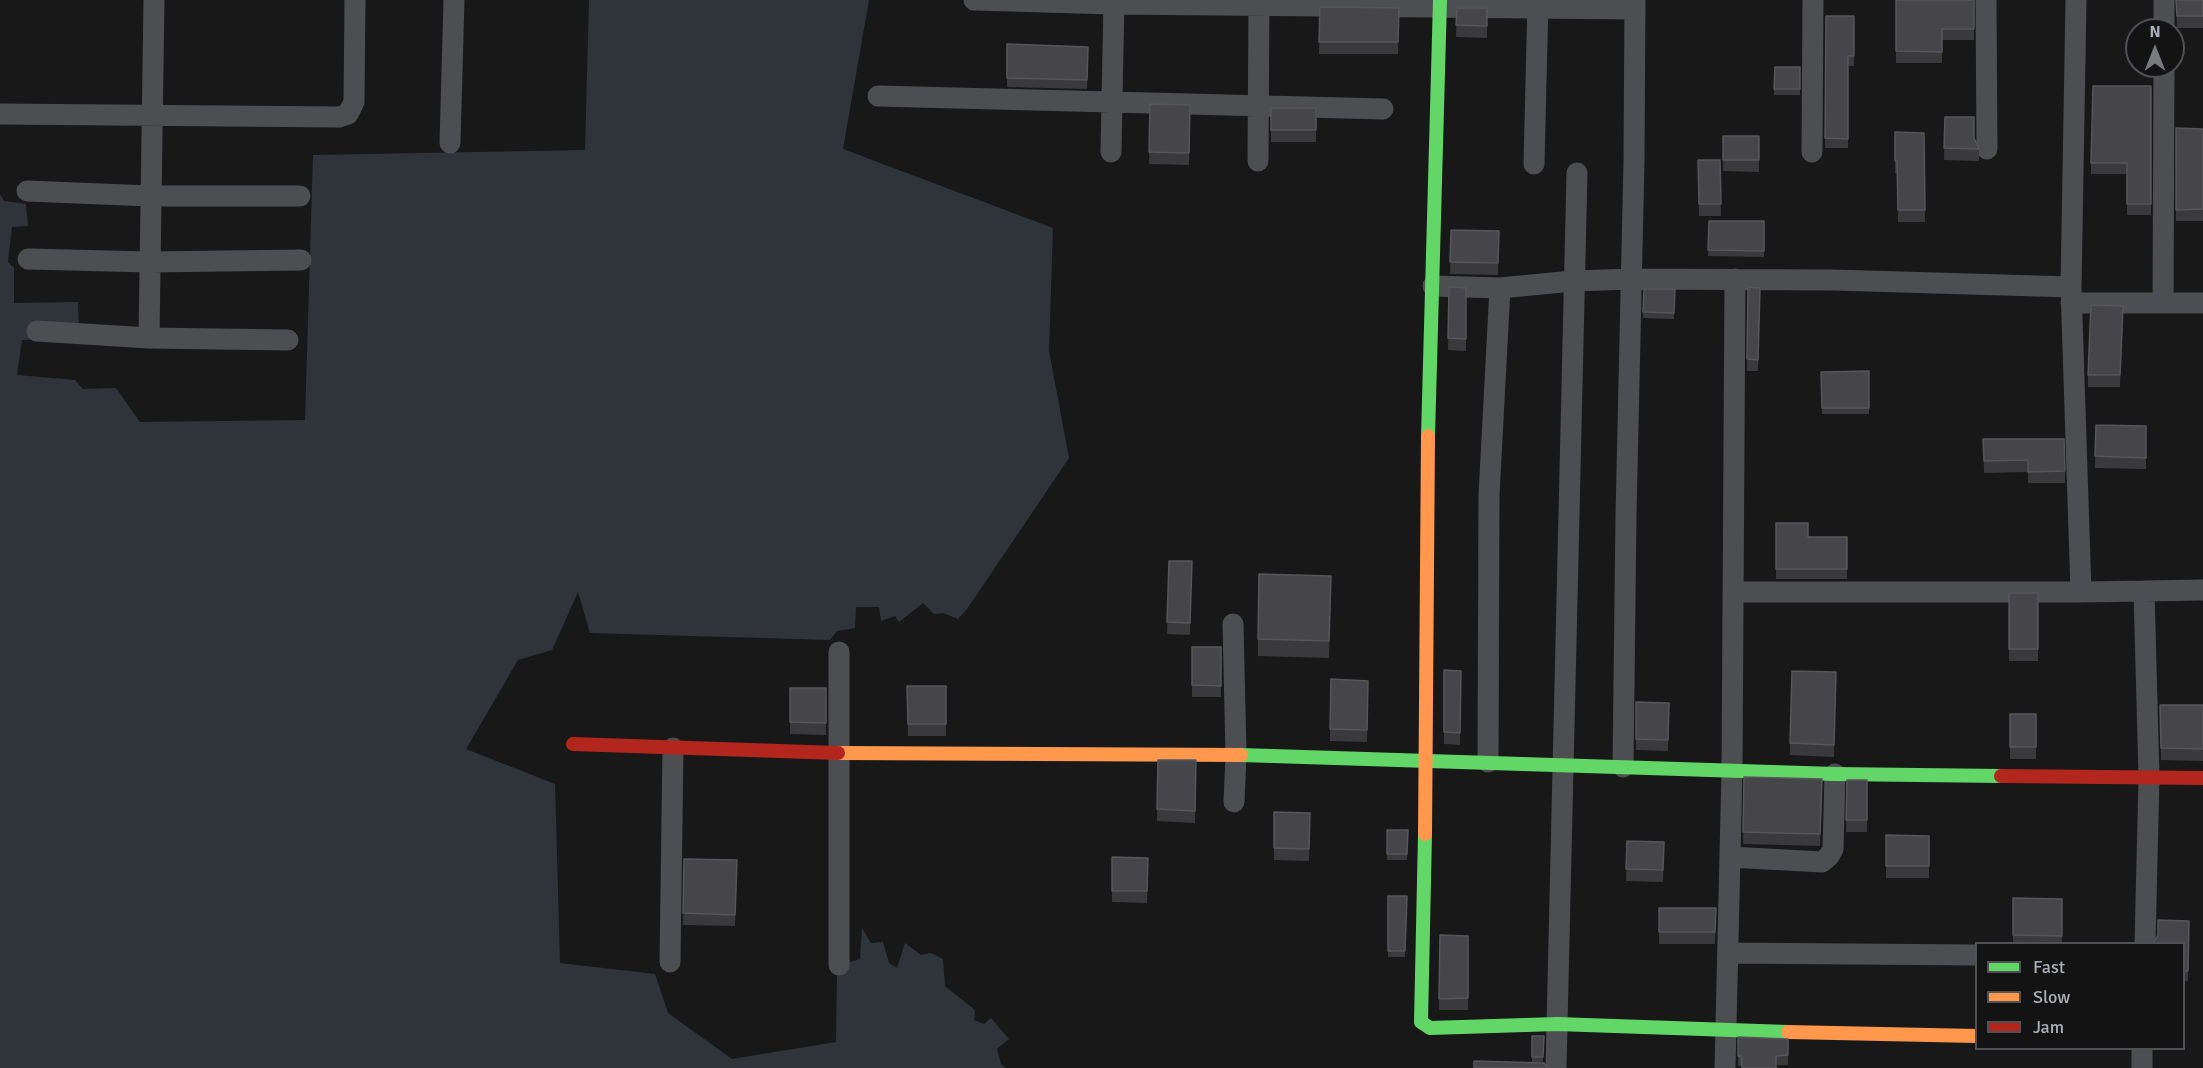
<!DOCTYPE html>
<style>
body{margin:0}
#map{position:relative;width:2203px;height:1068px;overflow:hidden;background:#181819;font-family:Signika,sans-serif}
canvas{display:block}
.legend{position:absolute;left:1975px;top:942px;width:210px;height:108px;box-sizing:border-box;background:#131314;border:2px solid #505156;margin:0;padding:8px 10px;list-style:none;font-size:18px;color:#abaeb8}
.legend li{display:flex;align-items:center;gap:12px;height:30px}
.legend b{width:30px;border:2px solid #505156}
.north{position:absolute;left:2125px;top:18px;width:60px;height:60px;box-sizing:border-box;background:#131314;border:2px solid #505156;border-radius:50%;rotate:0deg;font-size:16px;font-weight:700;line-height:24px;text-align:center;color:#abaeb8}
.north::after{content:'';display:block;margin:auto;width:21px;height:27px;background:#787a80;clip-path:polygon(50% 0,100% 100%,50% 72%,0 100%)}
</style>
<div id="map">
<canvas width="2203" height="1068"></canvas>
<ul class="legend">
<li><b style="height:8px;background:#63d668"></b>Fast</li>
<li><b style="height:8px;background:#ff974d"></b>Slow</li>
<li><b style="height:8px;background:#b3261e"></b>Jam</li>
</ul>
<div class="north">N</div>
</div>
<script>
const ctx = document.querySelector('canvas').getContext('2d');
ctx.lineJoin = 'round';
function fillPath(path, color) {
  ctx.fillStyle = color;
  ctx.fill(path, 'evenodd');
}
function toPath(rows) {
  const path = new Path2D();
  for (const r of rows) {
    path.moveTo(r[0], r[1]);
    for (let i = 2; i < r.length; i += 2) path.lineTo(r[i], r[i + 1]);
  }
  return path;
}
function trace(path, color, width, dash) {
  ctx.strokeStyle = color;
  ctx.lineWidth = width;
  ctx.lineCap = dash ? 'butt' : 'round';
  ctx.setLineDash(dash || []);
  ctx.stroke(path);
}
const water = toPath([
 [589,0,869,0,843,149,1053,228,1049,351,1069,458,967,609,958,619,943,613,934,614,923,603,899,622,895,616,881,621,879,607,856,607,855,628,837,631,830,640,590,633,578,592,552,650,518,660,466,749,555,784,560,963,655,974,668,1013,732,1059,836,1042,837,974,843,964,860,959,862,928,871,943,883,942,889,963,897,968,905,943,921,955,931,953,943,959,945,986,975,1010,974,1020,984,1024,991,1018,1009,1039,997,1049,1001,1064,1006,1068,0,1068,0,194,4,201,26,204,28,226,12,227,8,262,14,268,14,303,78,302,79,339,22,340,17,375,75,380,83,389,116,388,140,422,305,420,313,155,585,150]
]);
const street = toPath([
 [974,0,1114,4,1635,9],
 [1986,0,1987,149],
 [2076,0,2071,287,2081,592,2144,591,2149,777,2145,944],
 [2164,30,2164,0],
 [878,96,1383,109],
 [0,114,339,117,348,114,354,102,355,0],
 [450,143,454,0],
 [1111,152,1114,0],
 [1812,152,1813,0],
 [1258,161,1259,0],
 [1534,164,1538,0],
 [27,191,151,196,300,196],
 [28,259,150,262,301,260],
 [1433,286,1500,288,1573,281,1632,279,1834,280,2071,287],
 [2071,303,2203,303],
 [2163,303,2164,66],
 [37,331,149,338,288,340],
 [149,338,154,0],
 [2144,591,2203,590],
 [1733,592,2081,592],
 [1233,624,1236,755,1234,802],
 [839,652,839,965],
 [1488,762,1489,495,1500,288],
 [1623,767,1626,515,1634,161,1635,0],
 [1730,857,1822,862,1829,856,1833,849,1835,774],
 [1728,953,1976,955],
 [670,962,673,748],
 [1556,1068,1577,173],
 [1725,1068,1732,770,1735,279],
 [2142,1068,2142,1048]
]);
const fast = toPath([
 [1428,436,1440,0],
 [1241,755,1835,774,2001,776],
 [1425,834,1421,1022,1430,1028,1557,1024,1788,1032]
]);
const slow = toPath([
 [838,753,1241,755],
 [1425,834,1428,436],
 [1788,1032,1976,1036]
]);
const jam = toPath([
 [573,744,838,753],
 [2001,776,2203,778]
]);
const wall = toPath([
 [1896,0,1974,0,1974,40,1942,40,1942,63,1896,63],
 [2176,0,2203,0,2203,28,2177,28],
 [1320,7,1399,8,1398,54,1319,54],
 [1457,8,1487,8,1487,38,1456,37],
 [1826,16,1854,16,1854,66,1848,66,1848,148,1825,148],
 [1007,44,1088,47,1087,89,1007,87],
 [1775,67,1800,67,1800,95,1774,95],
 [2151,86,2151,215,2127,215,2127,174,2091,174,2091,163],
 [1150,104,1190,105,1189,165,1149,164],
 [1271,108,1316,108,1316,142,1271,142],
 [1945,117,1974,138,1979,149,1979,161,1944,160],
 [2176,128,2203,129,2203,221,2176,221],
 [1895,132,1924,133,1925,222,1898,222,1897,173,1895,173],
 [1723,136,1759,136,1759,172,1723,171],
 [1698,160,1720,160,1721,216,1699,216],
 [1709,221,1764,221,1764,257,1708,256],
 [1451,230,1499,231,1498,275,1450,274],
 [1449,287,1466,288,1466,351,1448,350],
 [1748,287,1760,288,1758,371,1747,371],
 [1644,289,1675,289,1674,319,1643,318],
 [2123,318,2120,387,2088,387,2088,375],
 [1869,371,1869,414,1822,414,1821,372],
 [2096,425,2146,426,2146,469,2095,468],
 [1983,439,2065,471,2065,483,2028,483,2028,472,1984,473],
 [1776,523,1808,537,1847,537,1847,579,1776,579],
 [1169,561,1192,561,1190,635,1167,634],
 [1331,576,1329,658,1258,656,1258,639],
 [2009,593,2038,593,2038,661,2009,661],
 [1192,647,1221,647,1221,697,1192,697],
 [1444,670,1461,671,1460,745,1444,744],
 [1836,672,1834,757,1790,755,1790,743],
 [907,686,946,686,946,736,908,736],
 [790,688,826,688,826,735,790,734],
 [1368,692,1367,742,1330,741,1330,729],
 [1636,702,1669,703,1668,751,1636,750],
 [2160,705,2203,705,2203,761,2161,760],
 [2010,714,2036,714,2036,759,2010,759],
 [1158,760,1196,760,1195,823,1157,821],
 [1744,777,1822,791,1820,846,1743,844],
 [1847,780,1867,780,1867,832,1846,832],
 [1310,813,1309,861,1274,860,1274,848],
 [1387,830,1408,830,1407,860,1387,860],
 [1886,835,1929,836,1929,878,1886,878],
 [1627,841,1664,842,1663,882,1626,881],
 [1112,857,1148,870,1147,903,1112,902],
 [684,859,737,872,735,926,683,925],
 [1388,896,1407,896,1405,957,1388,957],
 [2013,898,2062,899,2062,944,2013,944],
 [1659,908,1716,908,1715,944,1659,944],
 [2189,921,2188,981,2184,981,2184,944],
 [1440,935,1468,936,1468,1010,1439,1010],
 [1532,1036,1544,1036,1543,1062,1532,1062],
 [1738,1037,1788,1039,1788,1065,1738,1066]
]);
const building = toPath([
 [1896,0,1974,0,1974,29,1942,29,1942,52,1896,51,1896,0],
 [2176,0,2203,0,2203,16,2177,16,2176,0],
 [1320,7,1399,8,1398,42,1319,42,1320,7],
 [1457,8,1487,8,1487,26,1456,25,1457,8],
 [1826,16,1854,16,1854,56,1848,56,1848,139,1825,138,1826,16],
 [1007,44,1088,47,1087,80,1007,78,1007,44],
 [1775,67,1800,67,1800,89,1774,89,1775,67],
 [2093,86,2151,86,2151,204,2127,204,2127,163,2091,163,2093,86],
 [1150,104,1190,105,1189,153,1149,152,1150,104],
 [1271,108,1316,108,1316,130,1271,130,1271,108],
 [1945,117,1974,117,1974,138,1979,149,1944,148,1945,117],
 [2176,128,2203,129,2203,209,2176,210,2176,128],
 [1895,132,1924,133,1925,210,1898,210,1897,161,1895,161,1895,132],
 [1723,136,1759,136,1759,160,1723,160,1723,136],
 [1698,160,1720,160,1721,204,1699,204,1698,160],
 [1709,221,1764,221,1764,251,1708,250,1709,221],
 [1451,230,1499,231,1498,263,1450,262,1451,230],
 [1449,287,1466,288,1466,339,1448,338,1449,287],
 [1748,287,1760,288,1758,360,1747,359,1748,287],
 [1644,289,1675,289,1674,313,1643,312,1644,289],
 [2091,305,2123,306,2120,375,2088,375,2091,305],
 [1869,371,1869,408,1822,408,1821,372,1869,371],
 [2096,425,2146,426,2146,458,2095,456,2096,425],
 [1983,439,2064,439,2065,471,2028,472,2028,460,1984,461,1983,439],
 [1776,523,1808,523,1808,537,1847,537,1847,569,1776,569,1776,523],
 [1169,561,1192,561,1190,623,1167,622,1169,561],
 [1259,574,1331,576,1329,641,1258,639,1259,574],
 [2009,593,2038,593,2038,649,2009,649,2009,593],
 [1192,647,1221,647,1221,686,1192,685,1192,647],
 [1444,670,1461,671,1460,733,1444,732,1444,670],
 [1792,671,1836,672,1834,745,1790,743,1792,671],
 [1331,679,1368,681,1367,730,1330,729,1331,679],
 [907,686,946,686,946,724,908,724,907,686],
 [790,688,826,688,826,723,790,722,790,688],
 [1636,702,1669,703,1668,740,1636,739,1636,702],
 [2160,705,2203,705,2203,749,2161,748,2160,705],
 [2010,714,2036,714,2036,747,2010,747,2010,714],
 [1158,760,1196,760,1195,811,1157,809,1158,760],
 [1744,777,1822,779,1820,834,1743,832,1744,777],
 [1847,780,1867,780,1867,820,1846,820,1847,780],
 [1274,812,1310,813,1309,849,1274,848,1274,812],
 [1387,830,1408,830,1407,854,1387,854,1387,830],
 [1886,835,1929,836,1929,866,1886,866,1886,835],
 [1627,841,1664,842,1663,870,1626,869,1627,841],
 [1112,857,1148,858,1147,891,1112,891,1112,857],
 [684,859,737,860,735,915,683,913,684,859],
 [1388,896,1407,896,1405,951,1388,951,1388,896],
 [2013,898,2062,899,2062,936,2013,935,2013,898],
 [1659,908,1716,908,1715,932,1659,932,1659,908],
 [2158,920,2189,921,2188,971,2184,971,2184,944,2153,944,2158,935,2158,920],
 [1440,935,1468,936,1468,998,1439,999,1440,935],
 [1532,1036,1544,1036,1543,1057,1532,1057,1532,1036],
 [1738,1037,1788,1039,1788,1055,1776,1056,1776,1068,1742,1068,1741,1056,1738,1056,1738,1037],
 [1474,1061,1544,1063,1548,1068,1474,1068,1474,1061]
]);
fillPath(water, '#2f343b');
trace(street, '#4d4e51', 21);
trace(fast, '#63d668', 14);
trace(slow, '#ff974d', 14);
trace(jam, '#b3261e', 14);
fillPath(wall, '#3a3a3c');
fillPath(building, '#46464a');
trace(building, '#56565b', 1.5);
</script>
